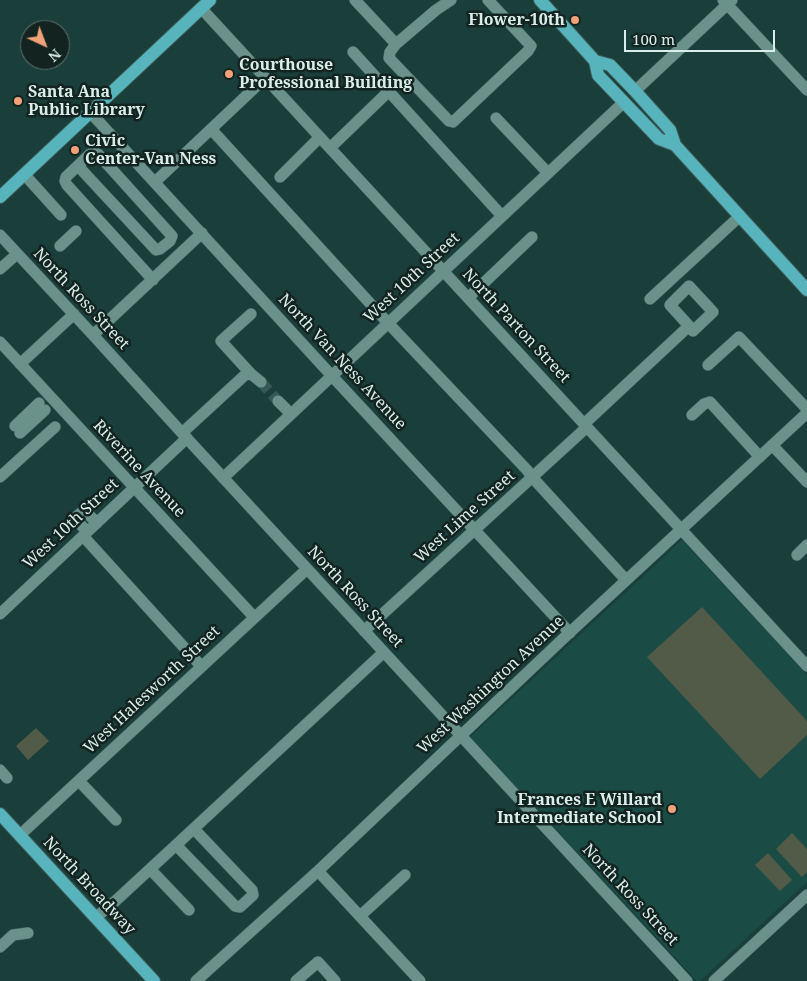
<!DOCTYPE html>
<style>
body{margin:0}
#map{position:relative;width:807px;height:981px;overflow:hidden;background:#1a3f3a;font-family:"Noto Serif",serif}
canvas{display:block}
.north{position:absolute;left:20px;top:20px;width:50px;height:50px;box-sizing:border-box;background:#132320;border:1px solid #627470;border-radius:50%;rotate:137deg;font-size:14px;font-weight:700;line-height:20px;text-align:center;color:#d9ede9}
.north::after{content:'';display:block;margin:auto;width:18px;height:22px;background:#f0a279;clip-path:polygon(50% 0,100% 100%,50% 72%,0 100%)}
.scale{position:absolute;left:624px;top:30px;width:151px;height:22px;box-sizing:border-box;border:2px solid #d9ede9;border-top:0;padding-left:6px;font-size:15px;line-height:18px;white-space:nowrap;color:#d9ede9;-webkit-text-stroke:4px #132320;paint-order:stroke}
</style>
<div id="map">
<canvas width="807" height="981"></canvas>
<div class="north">N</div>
<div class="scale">100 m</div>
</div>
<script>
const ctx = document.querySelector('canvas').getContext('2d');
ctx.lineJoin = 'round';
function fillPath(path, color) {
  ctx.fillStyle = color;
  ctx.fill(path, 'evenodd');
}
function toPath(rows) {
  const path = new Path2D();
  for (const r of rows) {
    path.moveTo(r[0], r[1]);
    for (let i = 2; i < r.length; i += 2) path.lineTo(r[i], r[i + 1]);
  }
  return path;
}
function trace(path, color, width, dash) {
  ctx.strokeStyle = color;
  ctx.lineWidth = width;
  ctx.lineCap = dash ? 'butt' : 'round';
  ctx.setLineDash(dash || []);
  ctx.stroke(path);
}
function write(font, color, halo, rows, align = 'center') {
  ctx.font = font + ' "Noto Serif",serif';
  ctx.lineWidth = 5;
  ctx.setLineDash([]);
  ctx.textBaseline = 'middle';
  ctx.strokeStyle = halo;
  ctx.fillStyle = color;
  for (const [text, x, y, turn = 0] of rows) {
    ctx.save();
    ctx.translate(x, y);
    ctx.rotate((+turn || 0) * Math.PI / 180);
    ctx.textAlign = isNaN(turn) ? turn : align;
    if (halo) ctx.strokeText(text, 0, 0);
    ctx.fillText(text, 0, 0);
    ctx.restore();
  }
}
const built = toPath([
 [682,540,807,675,807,882,700,981,697,981,470,737]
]);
const green = toPath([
 [702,607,807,721,807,735,760,779,647,657],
 [36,728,49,741,28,760,16,746],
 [792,833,807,849,807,872,802,877,776,849],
 [768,853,792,880,780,891,755,865]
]);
const minorTunnel = toPath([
 [261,382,278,401]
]);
const minor = toPath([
 [355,0,396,44,390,52,389,58,449,121,453,122,528,51,531,46,488,0],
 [723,0,807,90],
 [201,8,807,666],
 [396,44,436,10,451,0],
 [353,52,502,216],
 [635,91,732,0],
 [90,112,332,376,570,633],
 [496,118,548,173],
 [211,129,388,323,527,470,532,477,626,580],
 [330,148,389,91],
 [78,166,156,250,160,249,170,241,172,236,98,154,95,152,90,154,66,177,65,181,67,185,153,280],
 [24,174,61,215],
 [280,177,320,137],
 [155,182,265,78],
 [0,235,93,335,182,433,687,981],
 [60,246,76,231],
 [0,269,17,254],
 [468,298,532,237],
 [650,299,740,216],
 [251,314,221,341,251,374],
 [93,335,202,233],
 [0,342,254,617],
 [20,364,74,314],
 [708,365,739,337,807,409],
 [278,401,291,414],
 [692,415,704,404,710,402,760,457],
 [584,424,689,326,670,305,689,286,713,312,693,331,689,326],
 [15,426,39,403],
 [20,433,45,410],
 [182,433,245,375,251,374,261,382],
 [772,445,807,482],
 [0,477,55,427],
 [223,478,624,102],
 [87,532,75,518,84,510,97,523],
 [83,536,201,666],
 [797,555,807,545],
 [0,614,187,438],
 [364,631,587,427],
 [0,770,7,778],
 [79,781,116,820],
 [20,835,307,569],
 [176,845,235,906,240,907,253,895,252,890,194,829],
 [150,869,189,910],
 [318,871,420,981],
 [360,916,405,875],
 [96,917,110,906,176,845,384,652],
 [0,947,13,935,28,933],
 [196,981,318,871,567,635,807,413],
 [296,981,318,962,335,981],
 [714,981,807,895]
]);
const major = toPath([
 [540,0,595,61,598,75,659,139,675,145],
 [595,61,610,65,635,91,670,130,675,145,807,290],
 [0,197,210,0],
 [0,814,154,981]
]);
const markers = [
 [575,20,5,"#f0a279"],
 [229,74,5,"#f0a279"],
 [18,101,5,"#f0a279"],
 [75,150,5,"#f0a279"],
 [672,809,5,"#f0a279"]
];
const poiNames = [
 ["Flower-10th",565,20,"right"],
 ["Courthouse",239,65],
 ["Professional Building",239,83],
 ["Santa Ana",28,92],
 ["Public Library",28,110],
 ["Civic",85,141],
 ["Center-Van Ness",85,159],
 ["Frances E Willard",662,800,"right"],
 ["Intermediate School",662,818,"right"]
];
const streetNames = [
 ["West 10th Street",412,278,-43],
 ["North Ross Street",81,299,47],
 ["North Parton Street",516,326,47],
 ["North Van Ness Avenue",342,362,47],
 ["Riverine Avenue",139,469,47],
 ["West Lime Street",465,517,-42],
 ["West 10th Street",71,524,-43],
 ["North Ross Street",355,597,47],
 ["West Washington Avenue",491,685,-43],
 ["West Halesworth Street",152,690,-43],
 ["North Broadway",89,886,47],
 ["North Ross Street",630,895,47]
];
fillPath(built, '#1b4b45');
fillPath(green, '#515b48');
trace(minorTunnel, '#375954', 11, [11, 5.5]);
trace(minor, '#3d5e59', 12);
trace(major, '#3d5e59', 14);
trace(minor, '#6a918a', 11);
trace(major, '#57b3bc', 12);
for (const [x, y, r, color] of markers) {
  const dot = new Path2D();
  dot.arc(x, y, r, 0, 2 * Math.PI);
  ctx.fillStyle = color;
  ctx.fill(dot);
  trace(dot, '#132320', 2);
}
write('bold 16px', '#d9ede9', '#132320', poiNames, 'left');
write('16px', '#d9ede9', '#132320', streetNames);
</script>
